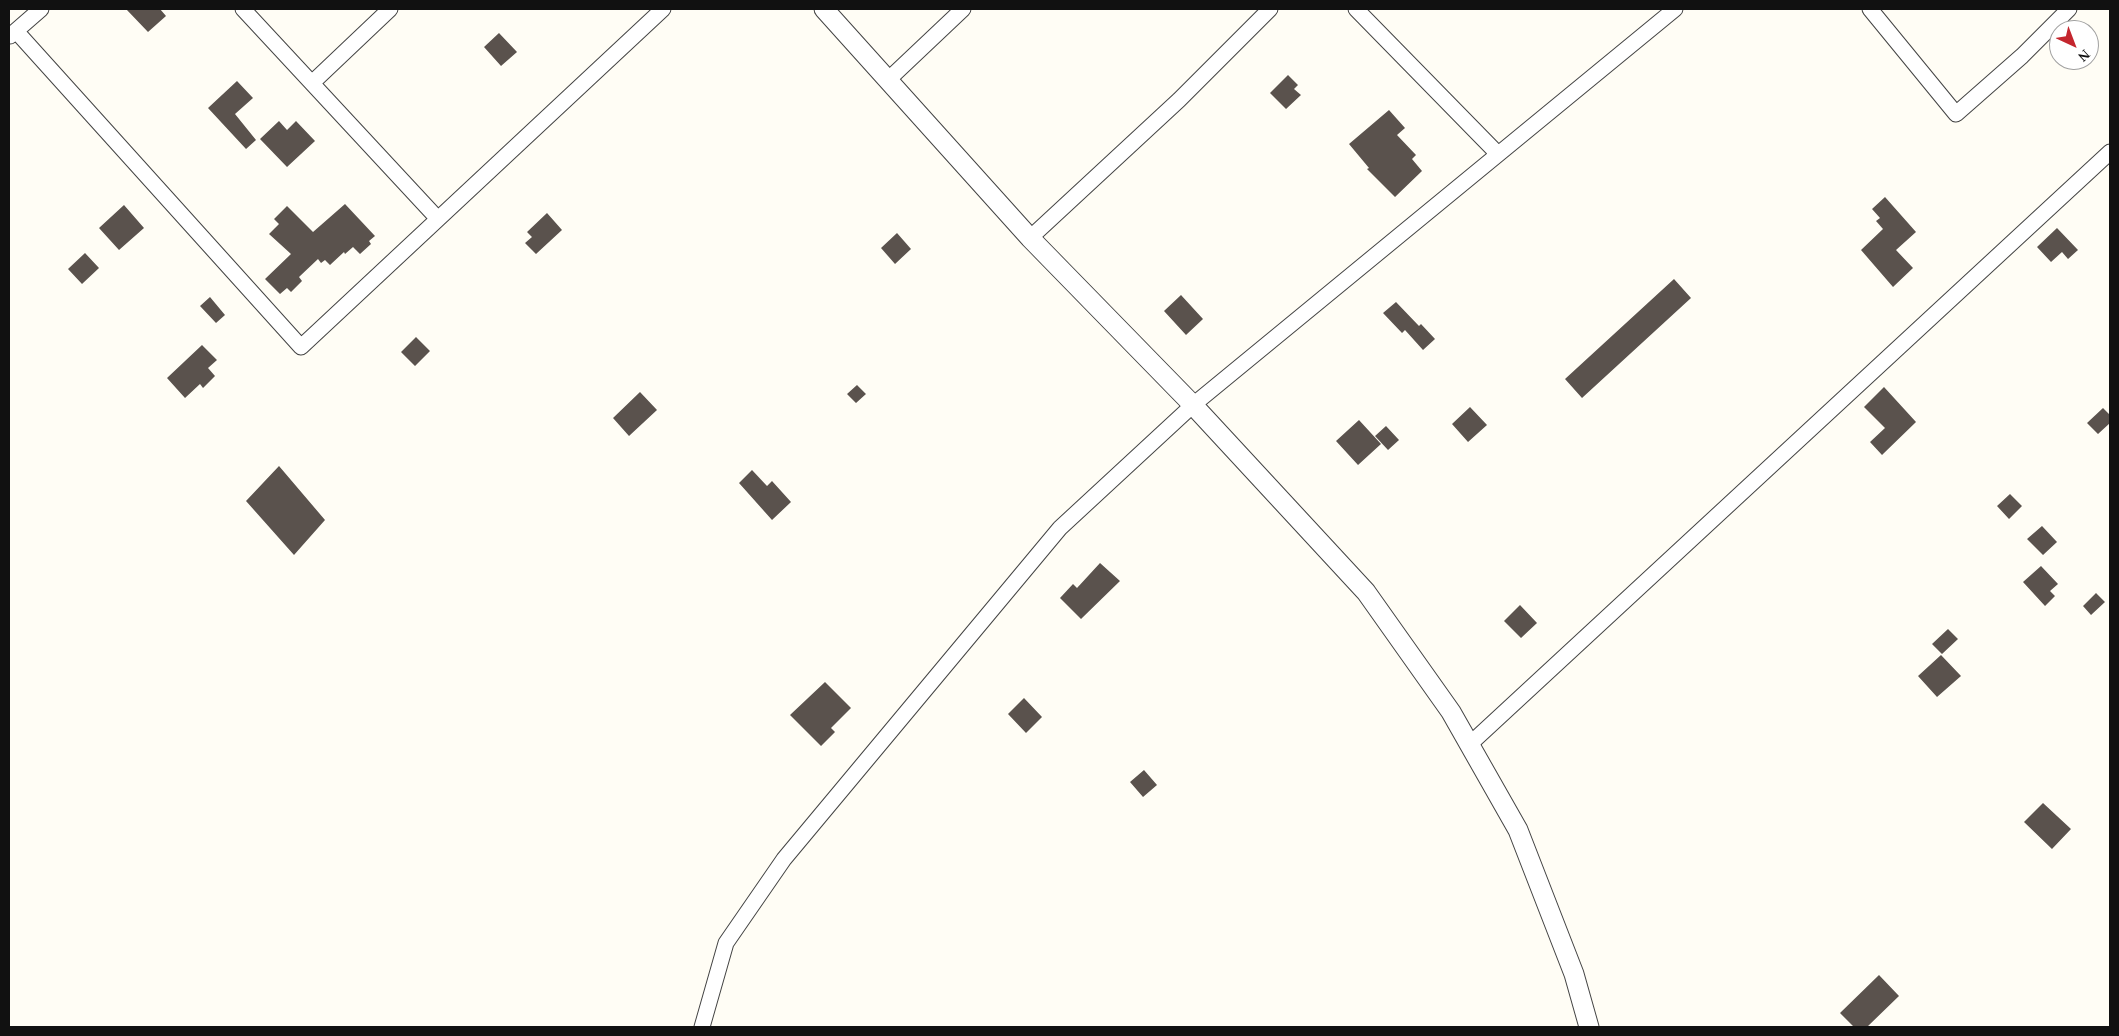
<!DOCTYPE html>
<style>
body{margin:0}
#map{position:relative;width:2119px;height:1036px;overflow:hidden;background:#fffdf5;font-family:Georgia,serif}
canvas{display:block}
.frame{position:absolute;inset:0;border:10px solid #111;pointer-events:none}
.north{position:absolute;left:2049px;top:20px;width:50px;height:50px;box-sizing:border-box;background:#fff;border:1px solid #a0a0a0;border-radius:50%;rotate:137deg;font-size:14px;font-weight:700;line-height:20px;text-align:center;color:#111}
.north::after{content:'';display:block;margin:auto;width:18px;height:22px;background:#c4262e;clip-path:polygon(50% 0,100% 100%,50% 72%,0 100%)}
</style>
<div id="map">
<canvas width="2119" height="1036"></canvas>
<div class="frame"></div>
<div class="north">N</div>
</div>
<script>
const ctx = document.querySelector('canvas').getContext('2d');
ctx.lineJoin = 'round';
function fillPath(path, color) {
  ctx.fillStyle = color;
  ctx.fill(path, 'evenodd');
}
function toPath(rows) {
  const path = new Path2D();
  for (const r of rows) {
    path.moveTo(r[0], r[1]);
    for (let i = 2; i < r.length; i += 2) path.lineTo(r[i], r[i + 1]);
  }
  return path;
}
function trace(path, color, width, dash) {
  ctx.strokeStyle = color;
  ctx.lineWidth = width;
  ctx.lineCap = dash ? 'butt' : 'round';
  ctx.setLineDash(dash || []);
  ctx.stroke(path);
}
const building = toPath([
 [126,9,160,9,166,16,148,32],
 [499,33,517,52,501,66,484,47],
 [1288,75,1298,85,1294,89,1301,95,1286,109,1270,93],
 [237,81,253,98,235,114,256,140,246,149,208,108],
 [1389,110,1405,128,1397,135,1416,155,1412,159,1422,171,1395,197,1367,169,1369,168,1349,144],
 [279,121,287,130,296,121,315,141,287,167,260,139],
 [1885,197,1916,232,1896,250,1913,268,1893,287,1861,250,1883,229,1876,221,1880,218,1872,209],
 [345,204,375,236,369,241,371,244,360,254,353,247,345,254,344,252,330,265,325,260,321,263,318,259,299,277,302,281,291,292,287,288,280,294,265,279,291,254,269,234,279,224,274,219,287,206,313,232],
 [124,205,144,228,119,250,99,228],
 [547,213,562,230,536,254,525,243,532,237,527,232],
 [2057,228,2078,250,2068,259,2062,252,2051,262,2037,247],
 [897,233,911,249,895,264,881,248],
 [85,253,99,268,82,284,68,269],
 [1674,279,1691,298,1582,398,1565,379],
 [1181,295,1203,319,1186,335,1164,311],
 [210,297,225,315,216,323,200,306],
 [1396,302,1419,326,1421,324,1435,339,1423,350,1405,330,1402,333,1383,313],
 [416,337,430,351,415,366,401,352],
 [202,345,217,360,208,368,215,376,203,388,200,384,185,398,167,378],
 [857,385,866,394,856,403,847,394],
 [1884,387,1916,422,1882,455,1870,442,1885,428,1864,407],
 [640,392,657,410,629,436,613,418],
 [1470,407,1487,425,1468,442,1452,424],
 [2103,408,2110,415,2110,423,2098,434,2087,423],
 [1359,420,1381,444,1358,465,1336,441],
 [1386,426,1399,440,1388,450,1375,436],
 [279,466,325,520,294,555,246,501],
 [752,470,767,486,772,481,791,502,772,520,739,483],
 [2010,494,2022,506,2009,519,1997,506],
 [2042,526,2057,542,2043,555,2027,539],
 [1100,563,1120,581,1081,619,1060,598,1073,584,1077,588],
 [2041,566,2058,584,2050,591,2055,596,2045,606,2023,582],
 [2096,593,2105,602,2091,615,2083,606],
 [1520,605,1537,623,1521,638,1504,621],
 [1948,629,1958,639,1942,654,1932,644],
 [1941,655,1961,676,1937,697,1918,676],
 [825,682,851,708,831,728,835,732,821,746,790,715],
 [1024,698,1042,717,1026,733,1008,714],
 [1144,770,1157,785,1143,797,1130,782],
 [2043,803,2071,829,2052,849,2024,822],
 [1879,975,1899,996,1867,1027,1854,1027,1840,1013]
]);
const minor = toPath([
 [243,9,438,219],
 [1356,9,1497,153],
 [1870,9,1956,114,2022,56,2069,9],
 [16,31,301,347,663,9],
 [10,36,41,9],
 [889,79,963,9],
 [312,83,390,9],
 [1030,238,1179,100,1270,9],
 [1470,744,2110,152],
 [702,1027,726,943,784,859,1060,528,1193,405,1675,9]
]);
const tertiary = toPath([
 [824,9,1030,238,1193,405,1366,592,1451,712,1518,830,1574,974,1589,1027]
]);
fillPath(building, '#5a524d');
trace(minor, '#444', 17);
trace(tertiary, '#444', 21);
trace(minor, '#fff', 15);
trace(tertiary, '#fff', 19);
</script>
